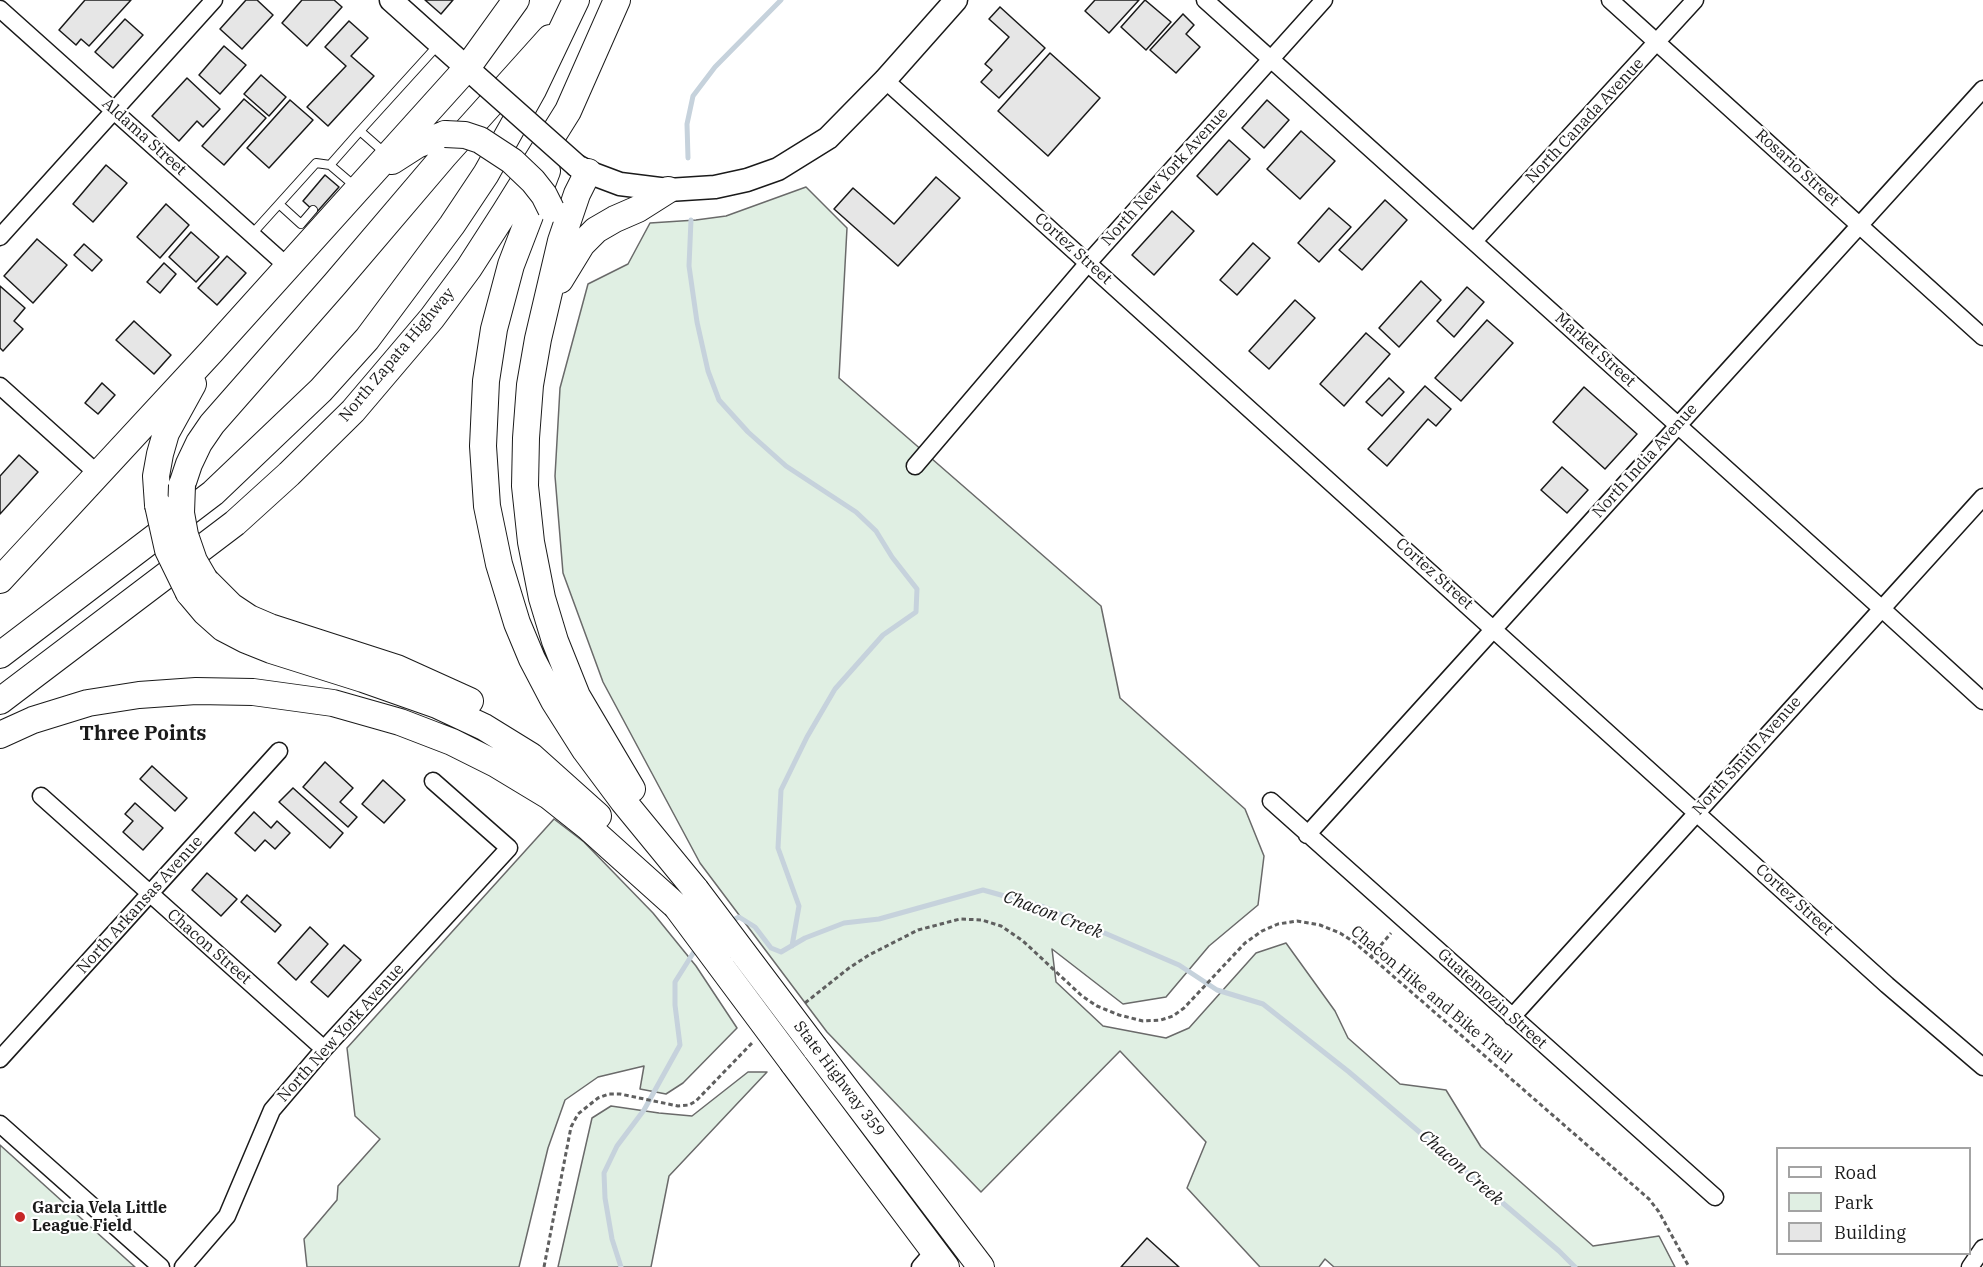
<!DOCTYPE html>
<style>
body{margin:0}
#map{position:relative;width:1983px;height:1267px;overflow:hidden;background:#fff;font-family:"IBM Plex Serif",serif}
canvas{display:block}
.legend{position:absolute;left:1776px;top:1147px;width:195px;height:108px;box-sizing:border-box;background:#fff;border:2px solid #a3a3a3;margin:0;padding:8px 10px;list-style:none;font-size:18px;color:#1a1a1a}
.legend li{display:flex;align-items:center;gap:12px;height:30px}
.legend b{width:30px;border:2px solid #a3a3a3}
</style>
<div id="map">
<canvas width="1983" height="1267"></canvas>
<ul class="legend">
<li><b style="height:8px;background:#fff"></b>Road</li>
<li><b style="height:16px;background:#e0efe3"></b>Park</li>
<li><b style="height:16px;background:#e6e6e6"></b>Building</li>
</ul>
</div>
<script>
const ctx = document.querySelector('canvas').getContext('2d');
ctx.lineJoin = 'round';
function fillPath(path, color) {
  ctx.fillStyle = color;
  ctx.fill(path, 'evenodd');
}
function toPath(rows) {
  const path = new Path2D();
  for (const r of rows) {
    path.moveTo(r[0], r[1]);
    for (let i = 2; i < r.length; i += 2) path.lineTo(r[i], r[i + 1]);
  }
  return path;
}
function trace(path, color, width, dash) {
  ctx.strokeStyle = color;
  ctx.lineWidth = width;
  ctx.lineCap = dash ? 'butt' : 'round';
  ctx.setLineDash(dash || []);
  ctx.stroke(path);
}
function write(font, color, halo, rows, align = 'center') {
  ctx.font = font + ' "IBM Plex Serif",serif';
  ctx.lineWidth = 4.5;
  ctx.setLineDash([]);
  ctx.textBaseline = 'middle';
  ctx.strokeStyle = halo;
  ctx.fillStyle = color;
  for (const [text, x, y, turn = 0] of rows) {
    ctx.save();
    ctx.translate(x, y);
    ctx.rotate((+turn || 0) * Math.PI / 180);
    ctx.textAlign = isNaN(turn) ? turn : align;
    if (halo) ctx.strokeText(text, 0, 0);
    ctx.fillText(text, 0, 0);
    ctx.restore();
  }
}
const green = toPath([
 [806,187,847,228,839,378,1101,606,1120,698,1245,809,1264,856,1258,905,1209,946,1166,997,1123,1004,1052,949,1056,982,1103,1026,1166,1038,1189,1028,1256,953,1286,943,1335,1011,1348,1038,1400,1084,1446,1090,1481,1147,1593,1246,1659,1236,1675,1267,1334,1267,1325,1259,1319,1267,1260,1267,1187,1188,1206,1142,1120,1051,981,1192,827,1032,700,863,603,682,563,573,555,476,560,388,588,284,628,264,650,223,696,220,726,216,806,187],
 [554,819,584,842,653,913,696,966,737,1028,683,1083,666,1094,640,1089,644,1066,598,1077,565,1100,548,1148,519,1267,307,1267,304,1239,337,1200,338,1186,380,1139,355,1116,347,1048,554,819],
 [748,1072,767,1072,669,1176,651,1267,558,1267,592,1118,611,1106,659,1113,692,1116,748,1072],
 [0,1145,135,1267,0,1267,0,1145]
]);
const stream = toPath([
 [688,158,687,124,693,96,715,67,781,0],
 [691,220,689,266,697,322,708,371,719,400,748,432,786,466,856,512,876,531,892,557,917,589,916,612,883,635,835,689,807,737,781,790,778,848,799,906,792,946],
 [729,922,739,917,755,927,771,948,781,952,805,938,844,923,879,919,983,890,1044,907,1179,965,1217,990,1263,1004,1349,1072,1559,1251,1575,1267],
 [621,1267,612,1239,605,1198,604,1173,617,1146,644,1110,680,1045,675,1005,675,982,697,947]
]);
const building = toPath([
 [85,0,131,0,89,46,81,39,76,45,59,30,85,0],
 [246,0,257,0,273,15,242,49,220,29,246,0],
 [302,0,334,0,342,7,307,46,282,23,302,0],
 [425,0,453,0,441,14,425,0],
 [1095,0,1139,0,1109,33,1085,11,1095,0],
 [1145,0,1171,22,1146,50,1121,27,1145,0],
 [1000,7,1045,48,999,98,981,82,992,70,985,64,1009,37,989,19,1000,7],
 [1183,14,1194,25,1186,34,1200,47,1176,73,1150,50,1183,14],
 [125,19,143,35,113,68,95,52,125,19],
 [349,21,368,38,351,56,374,76,328,126,307,107,346,66,325,47,349,21],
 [224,46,246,65,220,94,199,75,224,46],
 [1050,53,1100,98,1048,156,998,111,1050,53],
 [261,75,286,97,269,116,244,94,261,75],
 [187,78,220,109,203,127,197,121,179,141,152,116,187,78],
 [244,99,266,118,224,165,202,146,244,99],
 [290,100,313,120,269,168,247,148,290,100],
 [1267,100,1289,120,1264,148,1242,128,1267,100],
 [1301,131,1335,161,1300,199,1267,169,1301,131],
 [1229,140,1250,159,1217,195,1197,176,1229,140],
 [106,165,127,183,93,222,73,204,106,165],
 [325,175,339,187,316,213,303,201,325,175],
 [936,177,960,198,898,266,834,209,853,188,894,224,936,177],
 [1385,200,1407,220,1362,270,1339,250,1385,200],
 [166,204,189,225,160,258,137,237,166,204],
 [1329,208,1351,227,1319,262,1298,243,1329,208],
 [1172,211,1194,231,1154,275,1132,255,1172,211],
 [191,232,219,257,196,282,169,257,191,232],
 [37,239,67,265,33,303,4,276,37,239],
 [1253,243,1270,258,1237,295,1220,280,1253,243],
 [84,244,102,260,92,271,74,255,84,244],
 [227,256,246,273,217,305,198,288,227,256],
 [164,263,176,274,160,293,147,282,164,263],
 [1421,281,1441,300,1399,347,1379,328,1421,281],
 [0,286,25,308,14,321,23,329,3,351,0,348,0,286],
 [1467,287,1484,302,1454,337,1437,321,1467,287],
 [1295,300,1315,318,1269,369,1249,351,1295,300],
 [1487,320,1513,343,1461,401,1435,378,1487,320],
 [134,321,171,355,154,374,116,340,134,321],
 [1366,333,1390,354,1344,406,1320,384,1366,333],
 [1389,378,1404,392,1382,416,1366,402,1389,378],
 [102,383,115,395,98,414,85,403,102,383],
 [1425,386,1451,409,1436,426,1428,419,1387,466,1368,449,1425,386],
 [1584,387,1637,434,1605,469,1553,422,1584,387],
 [19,455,38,472,0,514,0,476,19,455],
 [1562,467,1588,490,1567,513,1541,490,1562,467],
 [325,762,353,788,340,802,357,817,348,827,303,787,325,762],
 [152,766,187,798,175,811,140,779,152,766],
 [383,780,405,800,384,823,362,804,383,780],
 [293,788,343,833,330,848,279,802,293,788],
 [135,803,163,828,143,850,123,832,133,821,125,814,135,803],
 [254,812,271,828,277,821,290,833,275,849,265,840,255,851,235,833,254,812],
 [207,873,237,899,221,916,192,890,207,873],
 [247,895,281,925,275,932,241,902,247,895],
 [310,927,328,944,296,980,278,963,310,927],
 [344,945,361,960,328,997,311,982,344,945],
 [1147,1238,1179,1267,1121,1267,1147,1238]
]);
const path = toPath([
 [1371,957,1391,933],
 [805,1003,849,968,869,955,918,930,960,919,982,920,1001,926,1023,941,1082,996,1097,1006,1119,1015,1143,1021,1161,1020,1173,1016,1184,1008,1245,943,1262,931,1278,924,1297,921,1320,925,1340,933,1354,942,1649,1199,1659,1212,1689,1267],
 [544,1267,571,1127,578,1114,598,1098,609,1094,620,1094,678,1106,689,1105,696,1101,752,1043]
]);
const service = toPath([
 [385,153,360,131,439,44],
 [357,188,330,165,360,131],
 [279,204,301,224,313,210],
 [252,234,316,163,330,165]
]);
const minor = toPath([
 [1205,0,1881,608,1983,701],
 [1610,0,1983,337],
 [0,9,287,266],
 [885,80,1887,985,1983,1067],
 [0,237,214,0],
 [1474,241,1695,0],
 [0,386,98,474],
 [915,466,1088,263,1324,0],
 [41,796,324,1049],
 [1271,801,1715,1197],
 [1307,835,1983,89],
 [1512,1017,1983,497],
 [0,1059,279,751],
 [0,1124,161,1267],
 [183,1267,227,1216,272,1110,324,1049,509,848,433,781],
 [920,1267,934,1251],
 [1970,1267,1983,1248]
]);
const secondary = toPath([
 [391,0,487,86],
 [577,166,588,172,620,184,668,190,715,187,747,180,778,169,828,138,885,80,956,0]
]);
const primary = toPath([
 [392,161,417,145,445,134],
 [547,171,511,265,494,329,486,381,483,446,487,506,499,564,517,623,532,659,554,701,585,750,623,801,696,890],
 [588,172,577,194,561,241,538,339,530,385,526,438,525,486,531,542,542,598,555,641,577,696,632,789],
 [560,280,582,244,596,230,615,219,638,209,668,190],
 [182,485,189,464,199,443,212,424,335,284,444,156,550,38],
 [158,505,156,476,160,454,166,433,193,384],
 [0,580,211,352,467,68,516,0],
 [205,580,231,606,249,618,270,627,397,668,470,701],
 [189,593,205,612,223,628,246,640,271,650,363,679,437,705,484,727,531,756,598,816],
 [0,655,213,493,321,390,367,339,452,225,486,174,533,90,576,0],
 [0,701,235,523,289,474,353,411,432,318,469,268,505,212,568,111,617,0],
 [0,735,33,720,88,703,139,695,196,691,253,692,333,703,400,722,452,742,496,764,549,796,588,827,676,906],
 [815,1048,981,1267],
 [793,1063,946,1267]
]);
const secondaryBridge = toPath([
 [487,86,577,166]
]);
const primaryBridge = toPath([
 [445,134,465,135,480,140,512,161,533,181,544,195,551,209],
 [182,485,181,513,185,535,194,561,205,580],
 [158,505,168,550,189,593],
 [696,890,815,1048],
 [676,906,793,1063]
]);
const markers = [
 [20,1217,6,"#c62828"]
];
const streetNames = [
 ["North Canada Avenue",1585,121,-47],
 ["Aldama Street",144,137,42],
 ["Rosario Street",1797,168,42],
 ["North New York Avenue",1165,177,-48],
 ["Cortez Street",1073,249,42],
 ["Market Street",1595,350,42],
 ["North Zapata Highway",397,355,-50],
 ["North India Avenue",1645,461,-48],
 ["Cortez Street",1434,574,42],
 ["North Smith Avenue",1747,756,-48],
 ["Cortez Street",1794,900,42],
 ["North Arkansas Avenue",140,905,-48],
 ["Chacon Street",209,947,41],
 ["Chacon Hike and Bike Trail",1431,995,40],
 ["Guatemozin Street",1492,999,42],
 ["North New York Avenue",341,1033,-48],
 ["State Highway 359",839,1079,53]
];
const poiNames = [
 ["Garcia Vela Little",32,1208],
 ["League Field",32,1226]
];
const waterNames = [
 ["Chacon Creek",1053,915,21],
 ["Chacon Creek",1461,1168,41]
];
const quarterNames = [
 ["Three Points",143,734]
];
fillPath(green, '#e0efe3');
trace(green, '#6a6a6a', 1.5);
trace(stream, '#c6d2dc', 5);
fillPath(building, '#e6e6e6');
trace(building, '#1a1a1a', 1.5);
trace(service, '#1a1a1a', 10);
trace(minor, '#1a1a1a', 19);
trace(secondary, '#1a1a1a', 25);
trace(primary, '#1a1a1a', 28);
trace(path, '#5f5f5f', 3, [4.5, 3]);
trace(service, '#fff', 8);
trace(minor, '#fff', 16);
trace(secondary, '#fff', 22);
trace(primary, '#fff', 26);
trace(secondaryBridge, '#1a1a1a', 25, []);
trace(primaryBridge, '#1a1a1a', 28, []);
trace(secondaryBridge, '#fff', 22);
trace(primaryBridge, '#fff', 26);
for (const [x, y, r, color] of markers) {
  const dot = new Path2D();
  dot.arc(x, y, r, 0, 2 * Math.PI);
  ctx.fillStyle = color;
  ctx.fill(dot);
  trace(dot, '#fff', 2);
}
write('16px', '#1a1a1a', '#fff', streetNames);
write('bold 16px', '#1a1a1a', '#fff', poiNames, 'left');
write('italic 18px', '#1a1a1a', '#fff', waterNames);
write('bold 20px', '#1a1a1a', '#fff', quarterNames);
</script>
